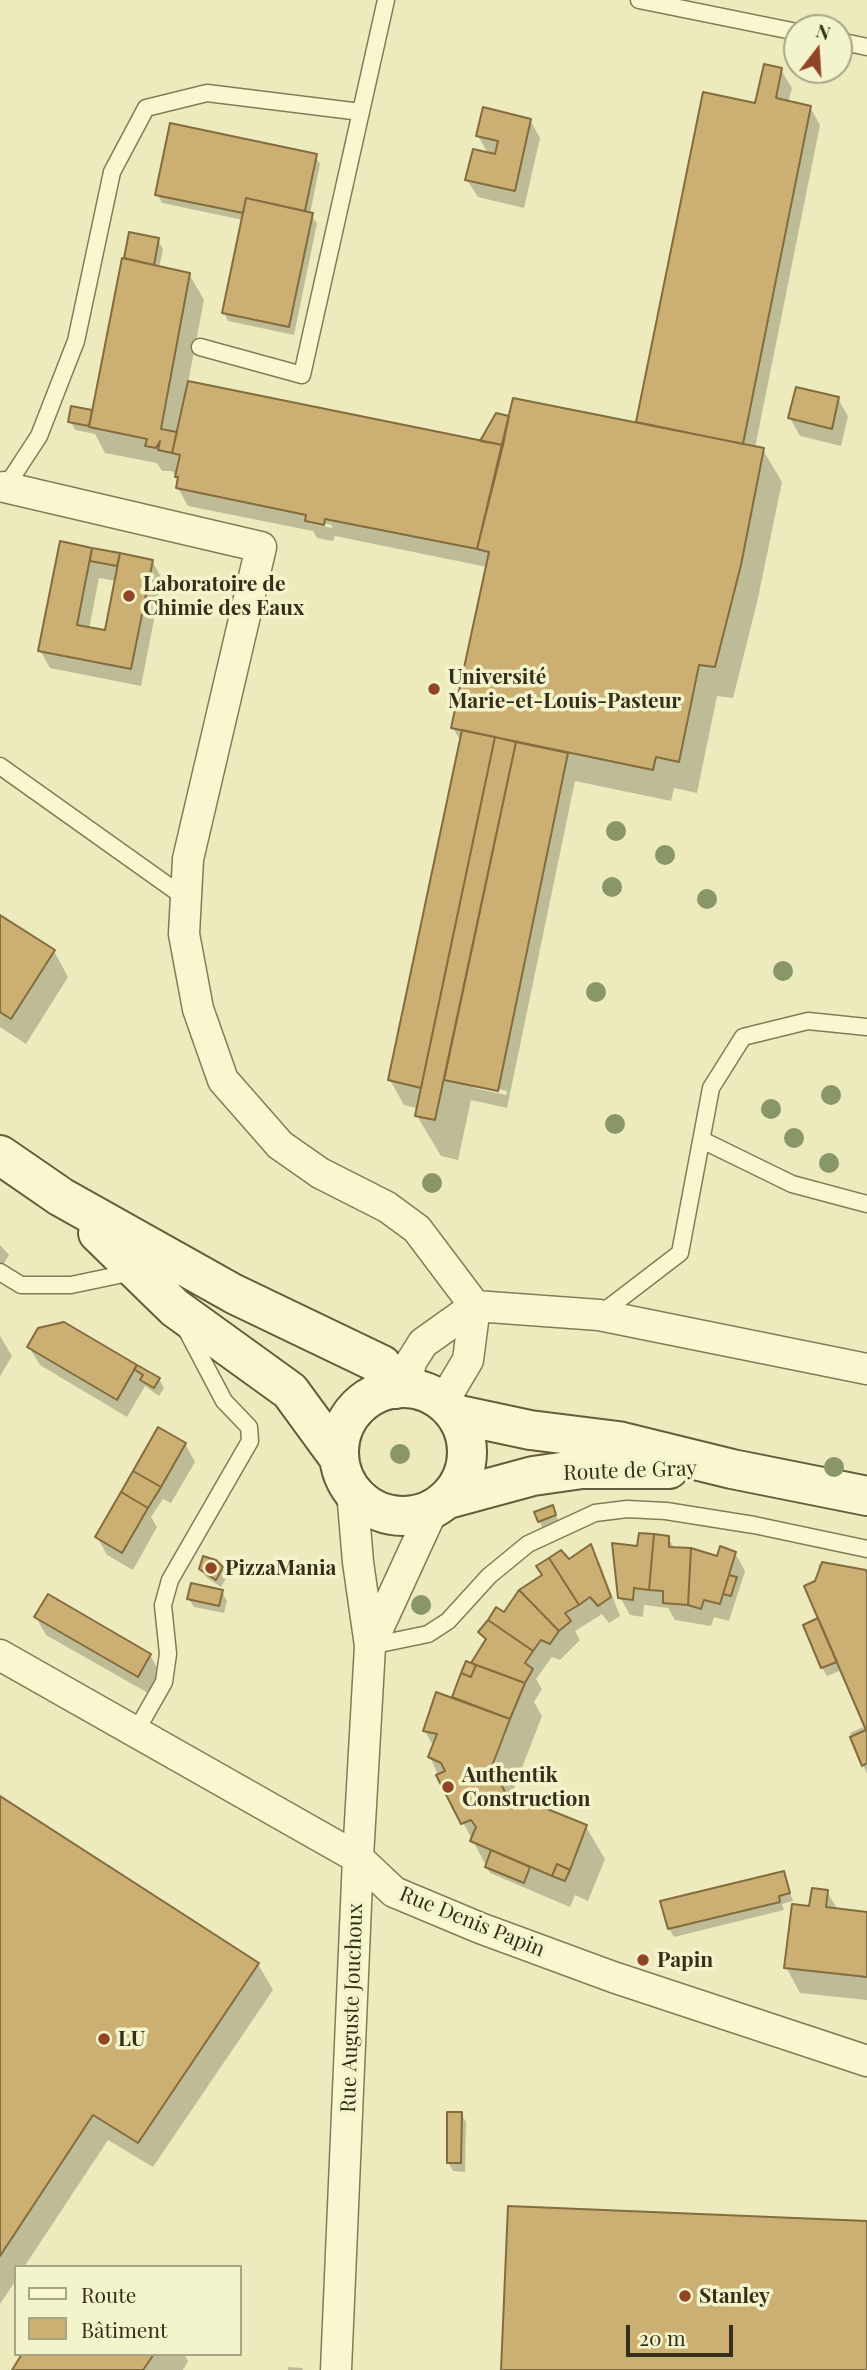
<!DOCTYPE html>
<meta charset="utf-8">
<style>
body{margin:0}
#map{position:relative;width:867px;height:2370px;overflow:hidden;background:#edebbd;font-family:"Playfair Display",serif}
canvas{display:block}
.legend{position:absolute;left:14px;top:2265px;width:228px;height:91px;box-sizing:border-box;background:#f4f4cc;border:2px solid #a7a585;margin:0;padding:9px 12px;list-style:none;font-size:21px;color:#342e1b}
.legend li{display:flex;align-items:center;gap:14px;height:35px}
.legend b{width:35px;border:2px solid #a7a585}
.north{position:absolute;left:783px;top:14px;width:70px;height:70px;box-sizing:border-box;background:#f4f4cc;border:2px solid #a7a585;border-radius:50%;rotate:17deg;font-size:19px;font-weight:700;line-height:28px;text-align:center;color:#342e1b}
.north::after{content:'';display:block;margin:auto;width:24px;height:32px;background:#924427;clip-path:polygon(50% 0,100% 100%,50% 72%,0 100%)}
.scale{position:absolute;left:626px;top:2325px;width:107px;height:32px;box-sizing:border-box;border:4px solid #342e1b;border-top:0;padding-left:9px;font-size:21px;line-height:24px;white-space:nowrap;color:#342e1b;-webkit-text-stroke:5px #f4f4cc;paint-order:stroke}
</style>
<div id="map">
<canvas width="867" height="2370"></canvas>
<ul class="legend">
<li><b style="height:9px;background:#f8f7d0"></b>Route</li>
<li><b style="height:19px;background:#cbaf73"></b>Bâtiment</li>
</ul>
<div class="north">N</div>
<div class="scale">20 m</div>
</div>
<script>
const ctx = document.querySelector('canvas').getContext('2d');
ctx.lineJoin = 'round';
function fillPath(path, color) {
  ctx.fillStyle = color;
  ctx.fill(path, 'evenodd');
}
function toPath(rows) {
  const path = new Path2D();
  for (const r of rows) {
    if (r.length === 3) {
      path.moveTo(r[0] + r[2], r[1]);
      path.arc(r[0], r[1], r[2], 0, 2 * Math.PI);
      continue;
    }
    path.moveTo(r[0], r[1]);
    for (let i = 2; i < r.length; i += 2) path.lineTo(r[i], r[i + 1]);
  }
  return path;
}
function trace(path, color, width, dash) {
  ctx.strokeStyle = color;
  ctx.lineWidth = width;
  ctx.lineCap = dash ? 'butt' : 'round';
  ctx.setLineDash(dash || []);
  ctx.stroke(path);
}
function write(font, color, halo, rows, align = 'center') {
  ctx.font = font + ' "Playfair Display",serif';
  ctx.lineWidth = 7;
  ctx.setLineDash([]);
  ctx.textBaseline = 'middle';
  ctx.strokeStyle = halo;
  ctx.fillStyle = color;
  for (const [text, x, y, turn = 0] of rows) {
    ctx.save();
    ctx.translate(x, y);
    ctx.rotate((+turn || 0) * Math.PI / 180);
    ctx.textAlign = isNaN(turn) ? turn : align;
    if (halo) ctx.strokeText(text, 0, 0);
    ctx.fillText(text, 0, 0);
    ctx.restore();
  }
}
const shadow = toPath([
 [781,70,792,88,788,103,810,107,820,125,755,448,763,450,782,482,758,598,733,698,717,696,697,793,674,788,671,801,575,781,507,1108,471,1100,458,1160,441,1156,417,1116,419,1109,404,1105,390,1080,462,743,453,728,487,567,335,536,333,541,317,538,313,531,188,506,178,488,179,480,172,471,162,471,157,463,105,453,95,434,75,430,70,421,72,408,94,412,130,234,158,240,163,249,159,268,189,274,204,300,188,383,481,443,510,418,640,425,638,422,757,105],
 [308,520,332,525,332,528,308,523],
 [474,1084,507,1091,506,1095,474,1088],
 [530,120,540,138,524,208,478,197,467,180,489,155,478,136],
 [315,156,320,164,310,214,317,223,294,335,228,321,224,313,243,220,162,203,157,194],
 [838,399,848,416,841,446,800,436,790,418],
 [61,543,152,561,162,579,141,686,50,668,40,650],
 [99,578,116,581,106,632,89,629],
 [0,917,54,951,68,977,26,1044,0,1027],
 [0,1245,9,1255,0,1270],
 [39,1330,159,1379,164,1388,159,1396,145,1386,127,1417,40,1365,29,1347],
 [0,1336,12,1356,0,1376],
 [185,1444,195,1462,171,1503,163,1499,151,1517,157,1527,133,1570,107,1555,97,1537],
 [552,1507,560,1524,544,1530,539,1521],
 [668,1538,675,1549,719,1558,735,1553,745,1571,729,1621,714,1617,711,1626,675,1620,668,1608,644,1605,643,1617,630,1615,620,1597,639,1547],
 [590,1546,600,1564,620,1616,609,1623,602,1614,575,1631,580,1640,560,1660,552,1657,536,1679,542,1689,534,1702,542,1716,511,1796,586,1827,605,1859,588,1901,575,1895,570,1907,490,1873,438,1775,430,1757,434,1747,424,1730,453,1699,467,1663,472,1665,486,1642,481,1632],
 [819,1564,867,1576,867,1729,842,1670,827,1676,822,1668,816,1582],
 [222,1568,227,1577,221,1587,206,1577,201,1569],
 [222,1592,227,1601,224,1613,194,1607,189,1599],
 [36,1617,150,1655,160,1673,148,1693,46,1635],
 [863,1727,867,1734,867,1774,850,1733],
 [0,1799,258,1964,273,1990,153,2167,108,2140,24,2267,16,2267,16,2280,0,2304],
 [783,1873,793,1901,782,1904,784,1910,674,1937,669,1928],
 [827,1892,838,1910,867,1914,867,2000,800,1993,786,1967,811,1908],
 [461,2113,466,2122,465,2172,453,2171,448,2162],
 [25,2354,184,2354,188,2361,183,2370,14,2370],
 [288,2367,302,2368,303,2370,288,2370]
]);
const building = toPath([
 [764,64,782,68,776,98,811,106,743,444,636,422,703,92,755,103,764,64],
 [483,107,531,119,515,191,465,180,473,149,495,154,498,141,476,136,483,107],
 [170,123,317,154,305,211,246,198,243,213,155,195,170,123],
 [246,198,313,213,289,327,222,313,246,198],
 [129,232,159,238,154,265,124,258,129,232],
 [122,258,190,273,161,429,177,432,172,453,158,450,160,441,156,448,145,446,147,439,89,427,122,258],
 [188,381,503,445,477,549,325,519,324,525,305,521,306,515,176,488,178,477,175,477,180,455,172,453,188,381],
 [796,387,839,397,832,429,788,418,796,387],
 [513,398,764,448,741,565,715,667,699,665,679,762,656,757,653,770,451,728,489,552,477,549,513,398],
 [71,406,92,410,89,426,68,422,71,406],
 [496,413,509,416,503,445,480,441,496,413],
 [60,541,92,548,77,625,105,630,120,553,153,560,131,669,38,651,60,541],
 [92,548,120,553,117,566,90,561,92,548],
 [462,730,495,737,421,1088,388,1080,462,730],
 [495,737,516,742,435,1120,415,1116,495,737],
 [516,742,568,753,498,1091,444,1080,516,742],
 [0,915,55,950,11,1019,0,1012,0,915],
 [64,1322,137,1365,117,1400,27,1347,38,1328,64,1322],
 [137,1365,160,1378,154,1388,140,1380,143,1375,134,1369,137,1365],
 [158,1427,186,1443,161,1487,133,1471,158,1427],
 [133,1471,161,1487,148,1508,121,1492,133,1471],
 [121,1492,148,1508,122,1553,95,1537,121,1492],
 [553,1505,556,1515,538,1522,534,1512,553,1505],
 [639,1533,654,1534,649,1590,634,1588,633,1600,618,1598,612,1543,637,1546,639,1533],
 [654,1534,669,1536,669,1547,691,1548,688,1605,663,1603,663,1591,649,1590,654,1534],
 [591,1544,611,1597,598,1606,590,1597,579,1605,549,1558,561,1550,569,1559,591,1544],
 [720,1546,736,1552,720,1604,704,1600,701,1609,688,1605,691,1548,717,1556,720,1546],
 [203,1556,216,1560,223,1567,216,1580,199,1569,203,1556],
 [549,1558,579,1605,565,1613,571,1621,559,1631,519,1590,542,1575,536,1566,549,1558],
 [822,1562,866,1570,867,1574,867,1763,862,1766,850,1737,866,1730,804,1586,815,1581,822,1562],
 [729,1575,737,1577,731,1596,723,1594,729,1575],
 [191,1583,223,1590,219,1606,187,1599,191,1583],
 [519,1590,559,1631,550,1644,541,1640,533,1651,488,1620,496,1607,504,1612,519,1590],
 [48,1594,151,1654,138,1677,34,1617,48,1594],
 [818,1618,837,1662,821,1668,803,1625,818,1618],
 [488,1620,533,1651,525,1663,533,1669,525,1683,471,1663,486,1639,478,1632,488,1620],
 [466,1661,476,1665,471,1677,461,1673,466,1661],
 [476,1665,525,1683,510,1719,452,1697,461,1673,471,1677,476,1665],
 [436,1692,510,1719,492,1766,505,1792,587,1825,570,1870,557,1864,552,1876,470,1841,476,1827,471,1820,461,1824,436,1775,445,1771,441,1763,428,1757,437,1734,423,1731,436,1692],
 [0,1796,259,1963,138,2143,93,2115,0,2256,0,1796],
 [491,1850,530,1867,524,1883,485,1867,491,1850],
 [557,1864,570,1870,565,1881,552,1876,557,1864],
 [784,1871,790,1893,779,1896,780,1902,668,1929,660,1901,784,1871],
 [812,1888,828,1890,826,1907,867,1912,867,1977,784,1968,792,1904,809,1906,812,1888],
 [447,2112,462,2112,461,2163,447,2163,447,2112],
 [508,2206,867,2221,867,2370,501,2370,508,2206],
 [22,2354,154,2354,143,2370,12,2370,22,2354]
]);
const lane = toPath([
 [639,0,797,32],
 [839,41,867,47],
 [200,347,302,375,386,0],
 [3,491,39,436,76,341,112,172,146,108,207,93,361,112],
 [0,766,187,899],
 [702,1140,792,1184,867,1204],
 [0,1272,21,1285,71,1285,133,1272],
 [599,1315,680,1253,711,1088,743,1037,808,1021,867,1027],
 [370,1646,428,1634,448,1621,489,1576,528,1544,595,1513,627,1509,666,1511,754,1525,867,1549],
 [135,1733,164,1682,168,1654,163,1605,170,1580,250,1441,249,1427,224,1401,186,1329]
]);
const street = toPath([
 [4,487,261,547,188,859,184,934,198,1009,223,1080,280,1145,320,1173,387,1207,417,1229,475,1306,468,1360,443,1402],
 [406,1388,411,1362,423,1343,475,1306,599,1315,867,1369],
 [370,1646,433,1509],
 [0,1655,358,1858,394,1892,480,1928,613,1977,867,2061],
 [336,2370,358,1858,370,1646,358,1562,352,1491]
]);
const secondary = toPath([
 [0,1155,61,1197,234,1294,382,1365,396,1389],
 [98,1233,175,1308,290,1391,339,1458],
 [403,1452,64],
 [455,1414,530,1430,618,1441,732,1469,867,1496],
 [448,1499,533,1476,582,1469,669,1469]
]);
const trees = [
 [616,831],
 [665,855],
 [612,887],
 [707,899],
 [783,971],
 [596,992],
 [831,1095],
 [771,1109],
 [615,1124],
 [794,1138],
 [829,1163],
 [432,1183],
 [400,1454],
 [834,1467],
 [421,1605]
];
const markers = [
 [129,596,7,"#924427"],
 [434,689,7,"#924427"],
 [211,1568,7,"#924427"],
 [448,1787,7,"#924427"],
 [643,1960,7,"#924427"],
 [104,2039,7,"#924427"],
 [685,2296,7,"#924427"]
];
const poiNames = [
 ["Laboratoire de",143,584],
 ["Chimie des Eaux",143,608],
 ["Université",448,677],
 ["Marie-et-Louis-Pasteur",448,701],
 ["PizzaMania",225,1568],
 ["Authentik",462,1775],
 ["Construction",462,1799],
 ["Papin",657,1960],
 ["LU",118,2039],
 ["Stanley",699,2296]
];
const streetNames = [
 ["Route de Gray",630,1471,-2],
 ["Rue Denis Papin",472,1922,22],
 ["Rue Auguste Jouchoux",352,2008,-88]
];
fillPath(shadow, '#0003');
fillPath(building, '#cbaf73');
trace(building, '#836c3d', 2);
trace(lane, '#847b56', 19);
trace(street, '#847b56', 33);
trace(secondary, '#665c3a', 42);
trace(lane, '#f8f7d0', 16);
trace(street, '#f8f7d0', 30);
trace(secondary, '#f8f7d0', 38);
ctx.fillStyle = '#899668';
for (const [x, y] of trees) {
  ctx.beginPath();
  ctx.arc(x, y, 10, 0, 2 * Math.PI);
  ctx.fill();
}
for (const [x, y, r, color] of markers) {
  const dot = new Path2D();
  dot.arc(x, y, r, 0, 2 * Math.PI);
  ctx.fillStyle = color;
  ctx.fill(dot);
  trace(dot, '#f4f4cc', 2.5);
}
write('bold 21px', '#342e1b', '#f4f4cc', poiNames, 'left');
write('21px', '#342e1b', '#f4f4cc', streetNames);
</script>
